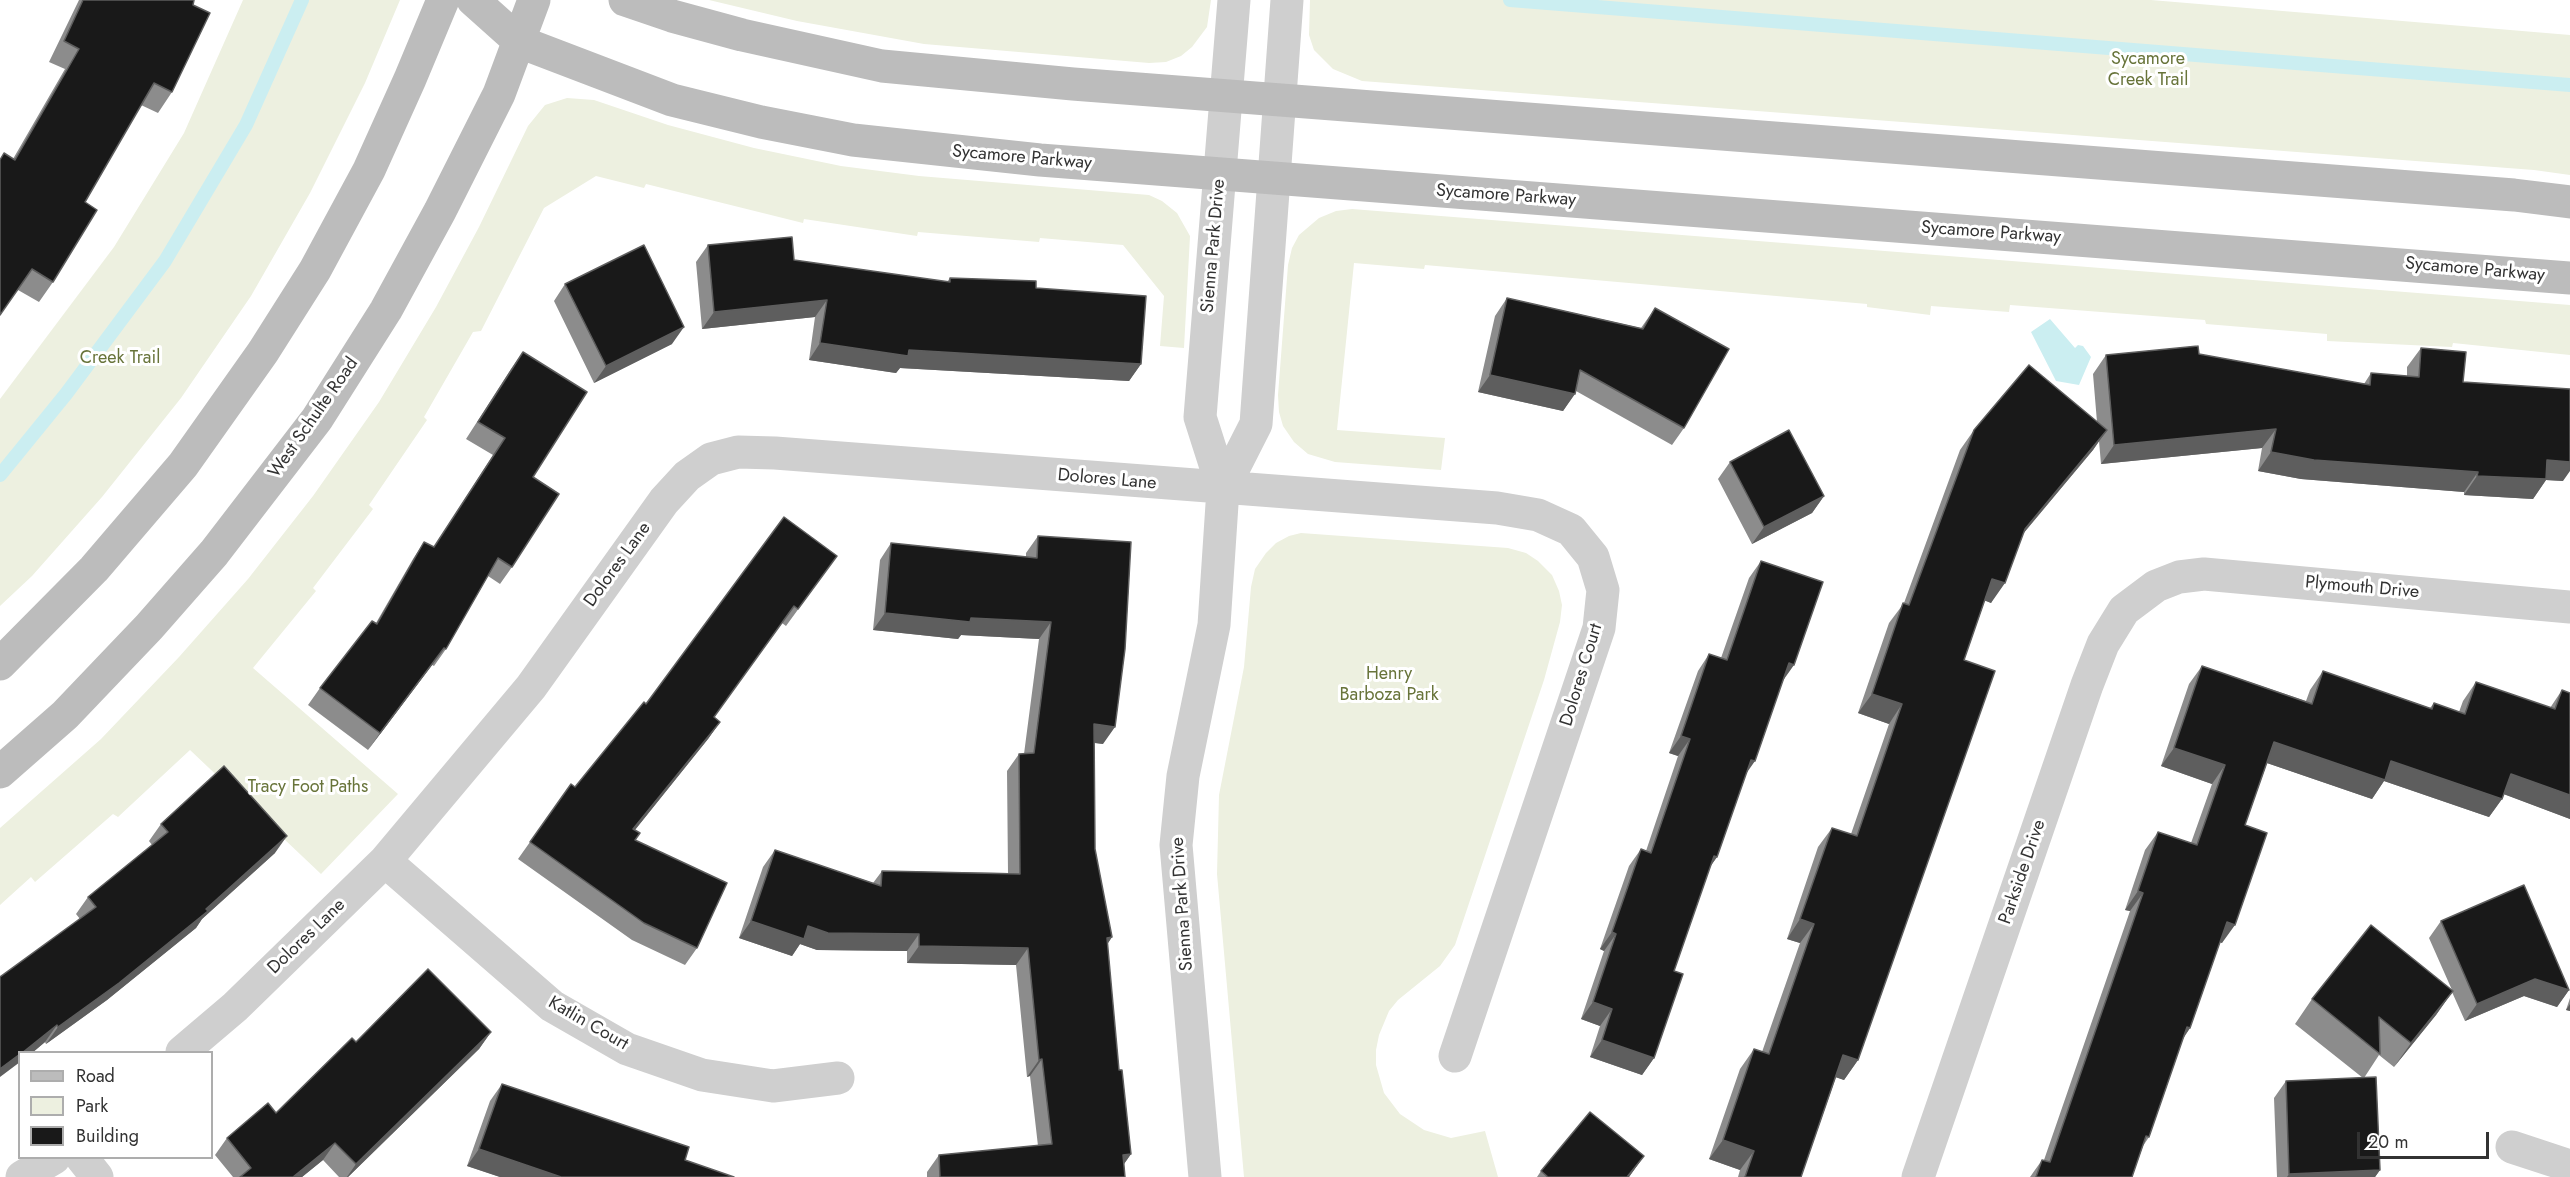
<!DOCTYPE html>
<style>
body{margin:0}
#map{position:relative;width:2570px;height:1177px;overflow:hidden;background:#fff;font-family:Jost,sans-serif}
canvas{display:block}
.legend{position:absolute;left:18px;top:1051px;width:195px;height:108px;box-sizing:border-box;background:#fff;border:2px solid #adadad;margin:0;padding:8px 10px;list-style:none;font-size:18px;color:#323232}
.legend li{display:flex;align-items:center;gap:12px;height:30px}
.legend b{width:30px;border:2px solid #adadad}
.scale{position:absolute;left:2357px;top:1132px;width:132px;height:27px;box-sizing:border-box;border:3px solid #323232;border-top:0;padding-left:8px;font-size:18px;line-height:21px;white-space:nowrap;color:#323232;-webkit-text-stroke:4px #fff;paint-order:stroke}
</style>
<div id="map">
<canvas width="2570" height="1177"></canvas>
<ul class="legend">
<li><b style="height:8px;background:#bcbcbc"></b>Road</li>
<li><b style="height:16px;background:#edf0e0"></b>Park</li>
<li><b style="height:16px;background:#191919"></b>Building</li>
</ul>
<div class="scale">20 m</div>
</div>
<script>
const ctx = document.querySelector('canvas').getContext('2d');
ctx.lineJoin = 'round';
function fillPath(path, color) {
  ctx.fillStyle = color;
  ctx.fill(path, 'evenodd');
}
function toPath(rows) {
  const path = new Path2D();
  for (const r of rows) {
    path.moveTo(r[0], r[1]);
    for (let i = 2; i < r.length; i += 2) path.lineTo(r[i], r[i + 1]);
  }
  return path;
}
function trace(path, color, width, dash) {
  ctx.strokeStyle = color;
  ctx.lineWidth = width;
  ctx.lineCap = dash ? 'butt' : 'round';
  ctx.setLineDash(dash || []);
  ctx.stroke(path);
}
function write(font, color, halo, rows, align = 'center') {
  ctx.font = font + ' Jost,sans-serif';
  ctx.lineWidth = 6;
  ctx.setLineDash([]);
  ctx.textBaseline = 'middle';
  ctx.strokeStyle = halo;
  ctx.fillStyle = color;
  for (const [text, x, y, turn = 0] of rows) {
    ctx.save();
    ctx.translate(x, y);
    ctx.rotate((+turn || 0) * Math.PI / 180);
    ctx.textAlign = isNaN(turn) ? turn : align;
    if (halo) ctx.strokeText(text, 0, 0);
    ctx.fillText(text, 0, 0);
    ctx.restore();
  }
}
const green = toPath([
 [243,0,400,0,365,83,310,193,251,296,181,398,102,497,32,576,0,606,0,399,114,247,184,133],
 [709,0,1211,0,1207,27,1192,47,1181,56,1166,62,1149,63,924,44,797,21],
 [1310,0,2151,0,2570,35,2570,175,2534,170,1362,81,1333,69,1314,50,1309,35],
 [567,98,594,100,668,125,754,148,841,166,919,176,1149,195,1162,201,1177,213,1190,236,1184,348,1160,346,1164,296,1123,245,1040,238,1039,242,918,232,917,236,804,219,803,223,646,184,644,188,596,176,544,208,481,331,473,332,424,417,427,420,369,505,373,509,313,588,316,591,253,668,398,794,321,874,190,750,118,817,113,814,35,882,31,877,0,905,0,828,101,739,179,657,248,579,313,496,379,402,436,307,479,227,528,126,545,105],
 [1352,209,2570,305,2570,355,2453,343,2452,347,2327,341,2327,334,2206,324,2205,320,2010,305,2009,312,1931,306,1930,315,1867,307,1867,304,1425,265,1424,269,1354,263,1337,430,1445,438,1441,470,1335,462,1308,454,1294,442,1283,426,1279,412,1278,395,1288,265,1292,248,1299,235,1319,218,1336,211],
 [1301,533,1508,548,1526,553,1538,561,1552,575,1559,591,1562,605,1560,622,1544,680,1455,945,1440,966,1398,1000,1389,1011,1379,1035,1376,1050,1376,1065,1384,1093,1400,1114,1424,1130,1451,1138,1485,1131,1498,1177,1244,1177,1217,874,1219,795,1244,667,1251,587,1255,569,1266,553,1276,543,1289,536]
]);
const water = toPath([
 [2050,319,2075,348,2078,345,2083,346,2091,357,2079,385,2056,381,2031,332]
]);
const stream = toPath([
 [1510,0,2570,85],
 [0,475,66,394,165,261,246,125,302,0]
]);
const minor = toPath([
 [1223,489,1256,424,1287,0],
 [385,861,552,1006,627,1049,702,1075,773,1086,838,1078],
 [182,1052,235,1007,385,861,531,687,664,501,687,476,711,459,738,452,775,453,1497,508,1538,515,1571,530,1593,557,1603,590,1599,628,1455,1056],
 [2512,1147,2570,1166],
 [82,1158,97,1177],
 [22,1177,54,1158],
 [1205,1177,1176,845,1183,776,1214,625,1223,489,1200,417,1234,0],
 [1918,1177,2087,685,2103,644,2124,610,2156,586,2179,577,2204,574,2570,607]
]);
const secondary = toPath([
 [473,0,520,42,672,100,761,122,853,140,1040,160,2570,278],
 [625,0,672,16,742,35,882,66,1073,84,2514,195,2570,202],
 [0,664,94,569,183,465,263,352,315,270,369,170,410,79,443,0],
 [0,772,65,715,149,627,214,553,317,419,386,310,440,211,499,94,534,0]
]);
const wall = toPath([
 [79,0,194,0,172,92,158,113,141,105,85,202,53,282,39,302,18,290,13,159,65,69,49,62],
 [708,245,794,260,947,282,950,278,1036,288,1141,364,1129,381,900,368,896,373,809,360,815,317,702,329,696,262],
 [565,284,672,344,594,383,554,301],
 [1507,298,1641,328,1655,308,1684,428,1672,445,1576,391,1563,411,1478,392,1495,316],
 [2421,348,2463,382,2563,481,2546,480,2533,499,2464,495,2464,492,2301,479,2258,471,2262,448,2101,464,2099,441,2093,450,2023,534,1991,603,1985,600,1964,660,1858,1060,1844,1080,1836,1077,1801,1177,1738,1177,1740,1170,1709,1159,1740,1069,1754,1049,1762,1052,1800,943,1787,939,1818,847,1832,828,1851,834,1889,724,1858,713,1889,623,1904,603,1960,450,1974,430,2097,422,2093,374,2106,355,2199,354,2364,384,2371,373,2407,376,2407,367],
 [523,352,533,477,512,567,500,584,488,576,446,649,434,666,432,665,368,750,308,705,320,688,376,623,413,559,424,542,434,547,493,455,466,439,511,369],
 [1730,462,1824,496,1812,513,1752,544,1718,479],
 [1038,536,1103,744,1094,743,1095,849,1112,937,1107,944,1119,1070,1131,1154,1124,1164,1125,1177,927,1177,927,1172,939,1155,1038,1146,1030,1076,1027,1077,1016,965,907,963,907,951,817,950,800,944,792,956,739,938,763,867,775,850,873,883,882,871,1008,873,1007,771,1019,754,1024,754,1039,639,961,635,958,639,873,630,880,560,891,543,1026,557,1026,553],
 [837,556,786,626,782,623,714,717,720,722,708,739,635,830,635,840,697,948,685,965,632,940,518,859,571,784,575,787,646,704],
 [1761,561,1782,682,1746,774,1717,857,1709,868,1674,971,1654,1058,1642,1075,1590,1057,1600,1026,1581,1019,1604,951,1600,949,1629,866,1641,849,1646,851,1678,756,1669,753,1698,671,1709,654,1721,658,1749,578],
 [2202,666,2306,701,2310,690,2323,671,2430,708,2434,703,2459,712,2463,701,2476,682,2550,708,2562,690,2570,693,2570,819,2504,794,2502,799,2489,817,2384,781,2372,799,2267,763,2245,825,2222,943,2220,942,2190,1028,2183,1039,2149,1137,2143,1146,2132,1177,2030,1177,2042,1160,2044,1160,2130,911,2125,910,2145,850,2158,832,2191,843,2212,784,2161,766,2189,684],
 [161,824,275,853,202,919,196,928,107,1000,46,1044,45,1042,32,1053,20,1053,80,919,76,914,88,897,152,845,149,841],
 [2441,921,2569,990,2557,1007,2524,996,2465,1021,2452,992,2436,1015,2394,1067,2379,1055,2364,1078,2380,1170,2375,1177,2277,1177,2274,1098,2286,1081,2363,1078,2295,1024,2312,999,2452,990,2429,938],
 [2570,998,2570,1011,2566,1010],
 [491,1032,479,1049,348,1177,339,1177,323,1160,302,1177,233,1177,215,1155,227,1138,276,1113,356,1042],
 [502,1084,685,1160,733,1177,500,1177,467,1166,490,1101],
 [1644,1156,1629,1177,1537,1177,1541,1171]
]);
const shadedWall = toPath([
 [827,300,815,317,702,329,714,312],
 [684,327,672,344,594,383,606,366],
 [820,343,1141,364,1129,381,900,368,896,373,809,360],
 [1490,375,1575,394,1563,411,1478,392],
 [2276,429,2262,448,2101,464,2114,445],
 [2107,430,2093,450,2011,548,2025,529],
 [2271,452,2478,472,2464,492,2301,479,2258,471],
 [2547,460,2570,462,2570,471,2563,481,2546,480,2533,499,2464,495,2477,476],
 [1824,496,1812,513,1752,544,1764,527],
 [1992,579,2005,583,1991,603,1978,598],
 [885,613,971,618,1051,622,1039,639,961,635,958,639,873,630],
 [444,648,432,665,368,750,380,733],
 [1789,663,1794,665,1782,682],
 [1872,694,1902,704,1889,724,1858,713],
 [720,722,708,739,622,846,633,829],
 [1094,724,1115,727,1103,744,1082,741],
 [1681,736,1690,739,1678,756,1669,753],
 [2274,742,2391,761,2502,799,2489,817,2384,781,2372,799,2261,761],
 [2174,748,2225,765,2212,784,2161,766],
 [1751,760,1755,761,1743,778],
 [2511,774,2570,795,2570,819,2498,792],
 [287,836,275,853,202,919,196,928,107,1000,46,1044,58,1027,206,909],
 [1714,856,1717,857,1705,874],
 [2138,891,2143,893,2130,911,2125,910],
 [1800,919,1814,924,1800,943,1787,939],
 [751,921,808,926,919,934,907,951,817,950,800,944,792,956,739,938],
 [2227,922,2235,925,2222,943,2214,940],
 [1612,932,1616,934,1604,951,1600,949],
 [1112,937,1101,954,1107,938],
 [919,946,1028,948,1016,965,907,963],
 [2535,979,2569,990,2557,1007,2524,996,2465,1021,2477,1004],
 [2453,991,2436,1015,2394,1067,2411,1043],
 [1593,1002,1612,1009,1600,1026,1581,1019],
 [2570,1004,2570,1011,2566,1010],
 [57,1025,45,1042,32,1053,22,1053],
 [2187,1027,2190,1028,2177,1047],
 [491,1032,479,1049,348,1177,347,1177,356,1164],
 [1602,1040,1654,1058,1642,1075,1590,1057],
 [20,1054,20,1062,0,1077,0,1069],
 [1843,1055,1858,1060,1844,1080,1829,1075],
 [1042,1059,1030,1076,1027,1077,1039,1060],
 [1723,1140,1754,1151,1740,1170,1709,1159],
 [335,1143,323,1160,302,1177,293,1177],
 [479,1149,561,1177,500,1177,467,1166],
 [1131,1154,1119,1171,1123,1155],
 [1644,1156,1629,1177,1627,1177],
 [2380,1170,2375,1177,2287,1177,2289,1174]
]);
const building = toPath([
 [83,0,194,0,193,5,210,13,172,92,154,83,85,202,97,210,53,282,32,269,0,315,0,160,4,153,15,160,79,49,64,41,83,0],
 [792,237,794,260,950,282,950,278,1036,281,1036,288,1146,296,1141,364,909,350,908,356,820,343,827,300,714,312,708,245,792,237],
 [644,245,684,327,606,366,565,284,644,245],
 [1507,298,1643,329,1655,308,1729,349,1684,428,1580,370,1575,394,1490,375,1507,298],
 [2198,346,2199,354,2370,385,2371,373,2419,377,2421,348,2466,352,2463,382,2570,389,2570,462,2547,460,2546,479,2477,476,2478,472,2314,460,2271,452,2276,429,2114,445,2106,355,2198,346],
 [523,352,587,392,533,477,559,494,512,567,498,558,446,649,444,648,380,733,320,688,372,621,377,624,424,542,434,547,505,438,478,422,523,352],
 [2029,365,2107,430,2025,529,2005,583,1992,579,1964,660,1995,671,1858,1060,1843,1055,1801,1177,1745,1177,1754,1151,1723,1140,1754,1049,1769,1054,1814,924,1800,919,1832,828,1857,836,1902,704,1872,694,1903,603,1909,605,1974,430,2029,365],
 [1789,430,1824,496,1764,527,1730,462,1789,430],
 [784,517,837,556,798,609,794,606,714,717,720,722,633,829,640,833,635,840,727,883,697,948,644,923,530,842,571,784,575,787,644,702,646,704,784,517],
 [1038,536,1131,542,1125,649,1115,727,1094,724,1095,849,1112,937,1107,938,1119,1070,1122,1070,1131,1154,1123,1155,1125,1177,940,1177,939,1155,1052,1144,1042,1059,1039,1060,1028,948,919,946,919,934,828,933,808,926,804,939,751,921,775,850,881,886,882,871,1020,874,1019,754,1034,753,1051,622,971,618,970,622,885,613,891,543,1037,558,1038,536],
 [1761,561,1823,582,1794,665,1789,663,1755,761,1751,760,1717,857,1714,856,1674,971,1683,974,1654,1058,1602,1040,1612,1009,1593,1002,1616,934,1612,932,1641,849,1651,853,1690,739,1681,736,1709,654,1727,660,1761,561],
 [2202,666,2312,704,2323,671,2432,709,2434,703,2465,714,2476,682,2555,709,2562,690,2570,693,2570,795,2511,774,2502,799,2391,761,2385,780,2274,742,2245,825,2267,833,2235,925,2227,922,2190,1028,2187,1027,2149,1137,2146,1136,2132,1177,2036,1177,2042,1160,2050,1162,2143,893,2138,891,2158,832,2197,845,2225,765,2174,748,2202,666],
 [224,766,287,836,206,909,208,911,119,983,58,1027,57,1025,22,1053,20,1053,20,1054,0,1069,0,977,96,907,88,897,168,832,161,824,224,766],
 [2524,885,2569,990,2535,979,2477,1004,2441,921,2524,885],
 [2371,925,2453,991,2411,1043,2379,1017,2380,1054,2312,999,2371,925],
 [428,969,491,1032,356,1164,335,1143,293,1177,240,1177,251,1168,227,1138,268,1103,276,1113,352,1038,356,1042,428,969],
 [2376,1077,2380,1170,2289,1174,2286,1081,2376,1077],
 [502,1084,689,1147,685,1160,734,1177,561,1177,479,1149,502,1084],
 [1590,1112,1644,1156,1627,1177,1548,1177,1541,1171,1590,1112]
]);
const parkNames = [
 ["Sycamore",2148,60],
 ["Creek Trail",2148,81],
 ["Creek Trail",120,359],
 ["Henry",1389,675],
 ["Barboza Park",1389,696],
 ["Tracy Foot Paths",308,788]
];
const streetNames = [
 ["Sycamore Parkway",1022,158,5],
 ["Sycamore Parkway",1506,196,4],
 ["Sycamore Parkway",1991,233,4],
 ["Sienna Park Drive",1214,246,-85],
 ["Sycamore Parkway",2475,270,5],
 ["West Schulte Road",314,418,-55],
 ["Dolores Lane",1107,480,5],
 ["Dolores Lane",618,565,-54],
 ["Plymouth Drive",2362,588,5],
 ["Dolores Court",1582,675,-73],
 ["Parkside Drive",2023,872,-71],
 ["Sienna Park Drive",1183,904,-94],
 ["Dolores Lane",307,937,-44],
 ["Katlin Court",588,1024,30]
];
fillPath(green, '#edf0e0');
fillPath(water, '#cbeef1');
trace(stream, '#cbeef1', 14);
trace(minor, '#cfcfcf', 33);
trace(secondary, '#bcbcbc', 33);
fillPath(wall, '#8c8c8c');
fillPath(shadedWall, '#5e5e5e');
fillPath(building, '#191919');
trace(building, '#5e5e5e', 1.5);
write('18px', '#68743a', '#fff', parkNames);
write('18px', '#323232', '#fff', streetNames);
</script>
